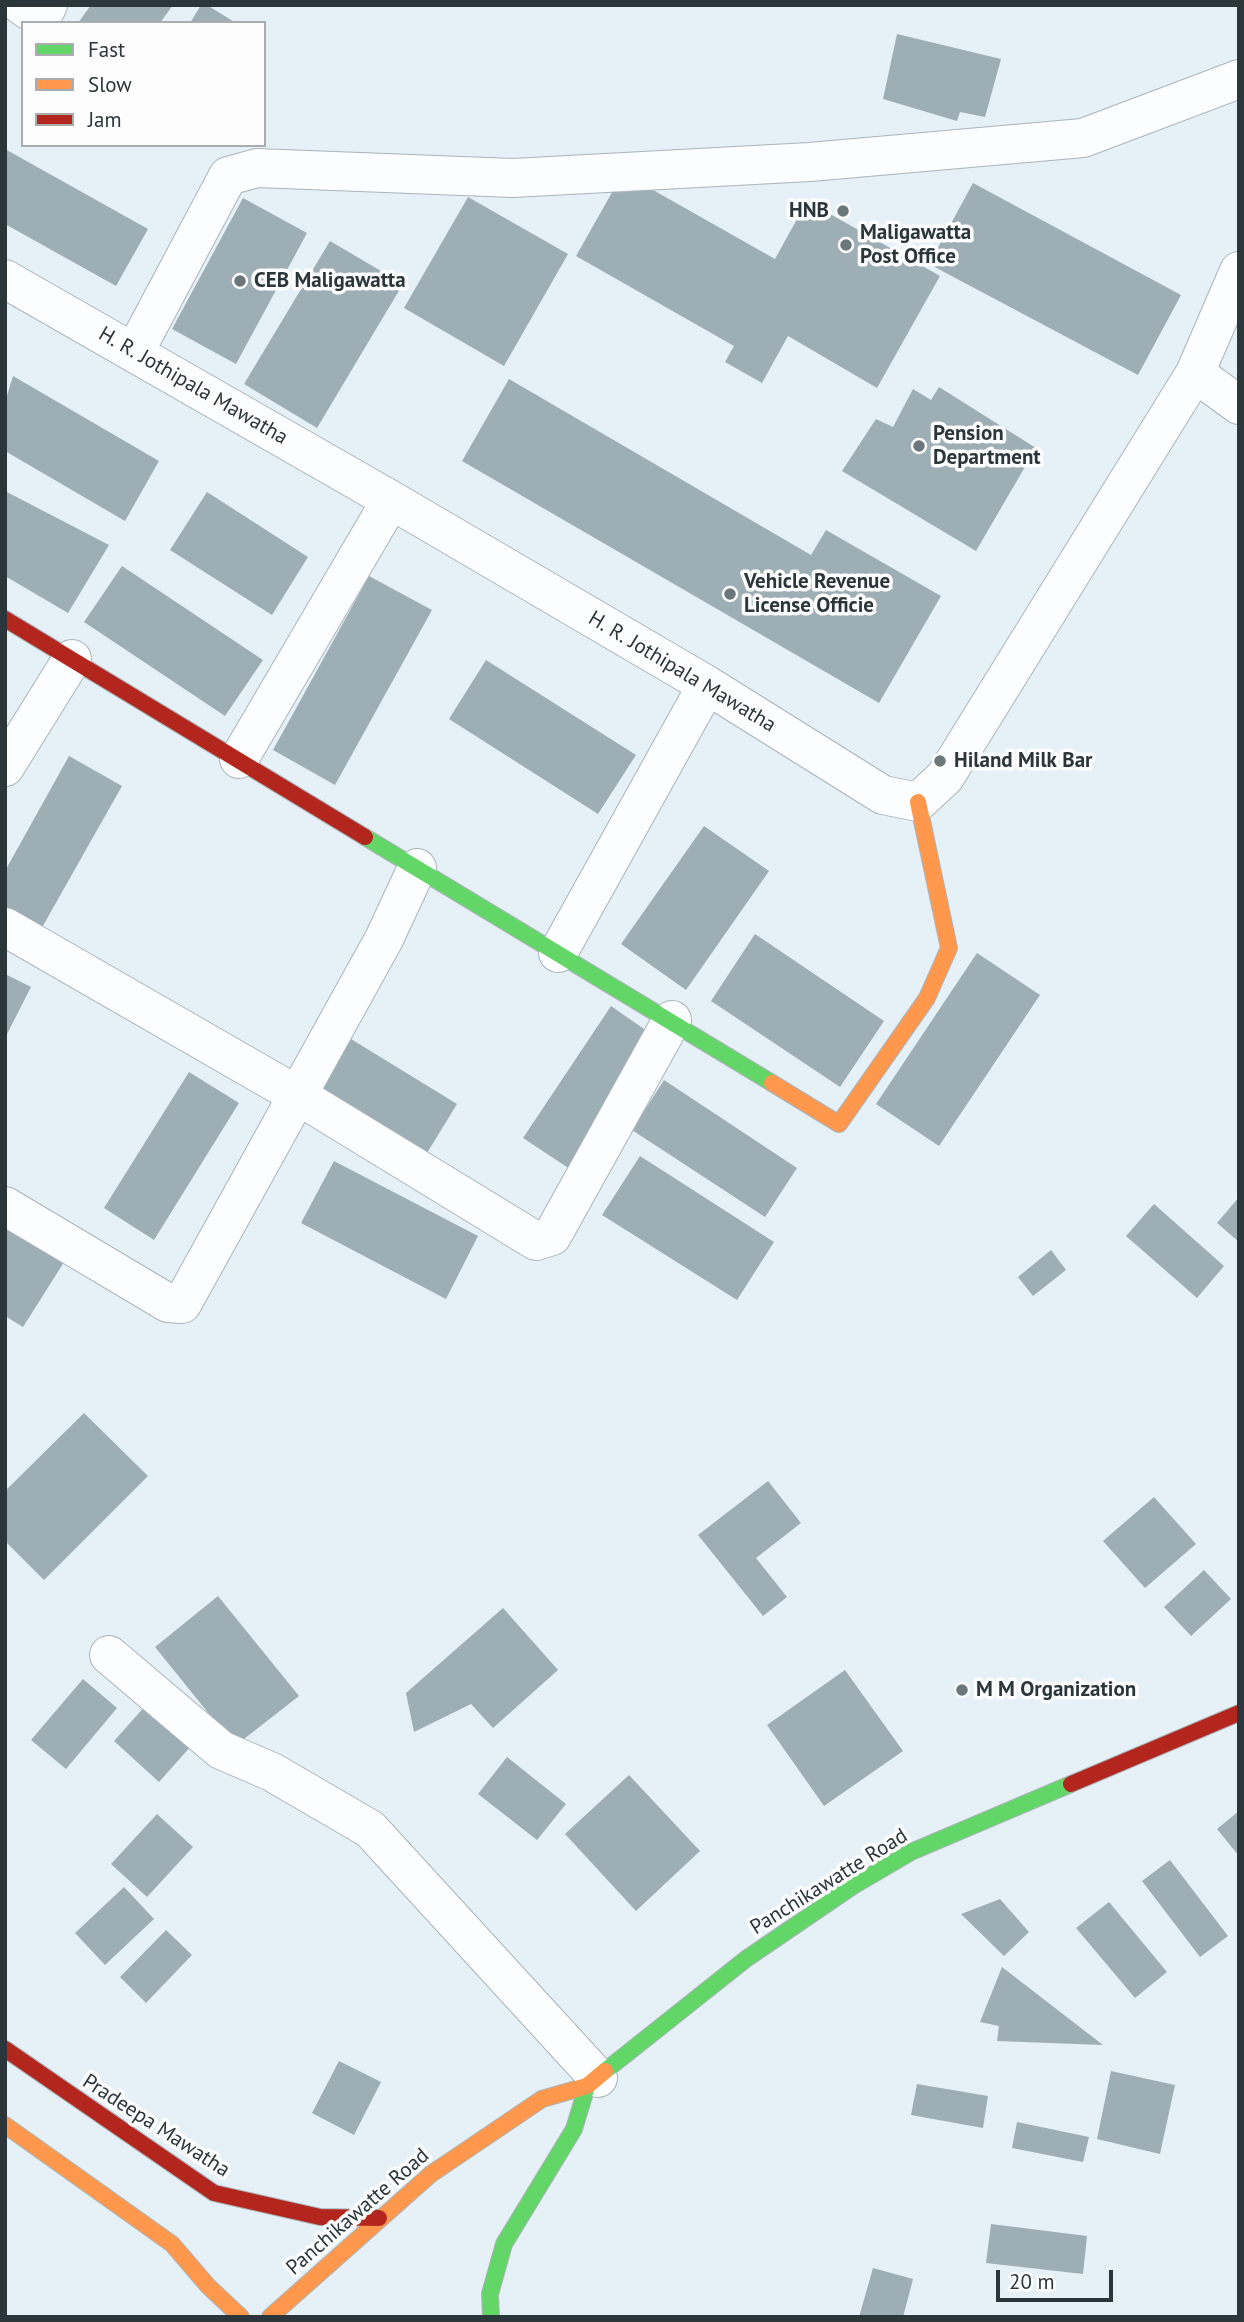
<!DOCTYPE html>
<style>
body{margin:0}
#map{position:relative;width:1244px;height:2322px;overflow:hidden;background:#e6f1f7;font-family:"PT Sans",sans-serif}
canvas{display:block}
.frame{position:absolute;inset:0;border:7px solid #2b363a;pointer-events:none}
.legend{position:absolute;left:21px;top:21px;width:245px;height:126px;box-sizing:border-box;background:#fdfdfd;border:2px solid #a9adaf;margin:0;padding:9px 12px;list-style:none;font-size:21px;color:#2b363a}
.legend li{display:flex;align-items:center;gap:14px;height:35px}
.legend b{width:35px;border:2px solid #a9adaf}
.scale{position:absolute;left:996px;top:2270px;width:117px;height:32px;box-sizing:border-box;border:4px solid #2b363a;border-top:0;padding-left:9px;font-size:21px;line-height:24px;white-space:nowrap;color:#2b363a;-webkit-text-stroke:5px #fdfdfd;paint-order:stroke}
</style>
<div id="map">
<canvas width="1244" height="2322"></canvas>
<div class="frame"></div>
<ul class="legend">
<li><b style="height:9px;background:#63d668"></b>Fast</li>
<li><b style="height:9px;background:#ff974d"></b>Slow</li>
<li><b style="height:9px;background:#b3261e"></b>Jam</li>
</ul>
<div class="scale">20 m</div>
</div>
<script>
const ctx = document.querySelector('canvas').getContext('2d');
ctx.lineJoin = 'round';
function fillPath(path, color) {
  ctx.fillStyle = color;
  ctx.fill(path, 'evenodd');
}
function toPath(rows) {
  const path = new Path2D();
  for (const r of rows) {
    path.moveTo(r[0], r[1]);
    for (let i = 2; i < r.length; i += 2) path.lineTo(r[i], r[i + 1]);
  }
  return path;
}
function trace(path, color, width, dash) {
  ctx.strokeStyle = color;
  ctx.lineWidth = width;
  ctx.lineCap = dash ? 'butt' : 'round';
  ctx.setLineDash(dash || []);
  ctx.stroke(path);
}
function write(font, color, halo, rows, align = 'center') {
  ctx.font = font + ' "PT Sans",sans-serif';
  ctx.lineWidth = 7;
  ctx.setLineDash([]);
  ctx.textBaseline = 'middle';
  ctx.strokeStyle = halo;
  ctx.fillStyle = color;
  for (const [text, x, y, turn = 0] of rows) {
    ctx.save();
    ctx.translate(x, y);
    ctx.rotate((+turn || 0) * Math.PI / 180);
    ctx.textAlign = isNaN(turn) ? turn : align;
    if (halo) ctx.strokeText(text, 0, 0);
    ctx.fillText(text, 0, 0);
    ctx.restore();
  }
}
const building = toPath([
 [91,5,173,5,160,23,78,23],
 [201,5,207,5,236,23,190,23],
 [897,34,1001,59,985,117,960,112,957,121,883,99],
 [5,149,148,229,116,286,5,224],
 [623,173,775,259,807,201,940,276,877,388,788,336,762,383,725,362,734,346,576,256],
 [973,183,1181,295,1138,375,929,264],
 [468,197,568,254,504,366,404,308],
 [243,198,307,233,236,364,172,329],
 [330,241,403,284,317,428,244,384],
 [13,376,159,461,125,521,5,451,5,402],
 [509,379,811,555,826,530,941,596,879,703,462,461],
 [939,387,1036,448,976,551,842,471,876,419,893,427,913,389,931,400],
 [5,491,109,545,68,613,5,576],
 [207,492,308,557,272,615,170,550],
 [122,566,263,660,225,716,84,622],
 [369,576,432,610,335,785,273,750],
 [486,660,636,755,598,814,449,719],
 [69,756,122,786,40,931,5,912,5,871],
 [704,826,769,871,686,990,621,944],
 [755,934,884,1021,840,1087,711,1001],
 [977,953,1040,995,939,1146,876,1104],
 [5,974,31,987,5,1038],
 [611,1006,657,1038,570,1169,523,1138],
 [338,1031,457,1104,424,1158,304,1085],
 [189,1072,239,1103,154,1240,104,1208],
 [664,1080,797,1168,765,1217,632,1130],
 [640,1156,774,1242,737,1300,602,1215],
 [334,1161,478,1236,446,1299,301,1223],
 [1239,1197,1239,1242,1217,1223],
 [1154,1204,1224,1266,1197,1298,1126,1236],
 [5,1222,66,1259,23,1327,5,1316],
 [1051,1250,1066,1270,1033,1296,1018,1277],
 [84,1413,148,1476,44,1580,5,1541,5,1491],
 [768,1481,801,1523,756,1558,787,1597,763,1616,698,1535],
 [1154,1497,1196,1544,1145,1588,1103,1541],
 [1204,1570,1231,1599,1191,1636,1164,1607],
 [218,1596,299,1696,235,1746,155,1647],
 [503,1608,558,1670,493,1728,471,1704,414,1732,406,1693],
 [845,1670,903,1751,824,1806,767,1725],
 [83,1679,117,1708,66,1769,31,1740],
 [147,1704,192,1745,159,1782,114,1741],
 [507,1757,566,1804,537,1840,478,1794],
 [629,1775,700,1851,636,1911,565,1834],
 [1239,1811,1239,1856,1217,1829],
 [157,1814,193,1847,147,1897,111,1864],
 [1170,1860,1228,1936,1200,1957,1142,1881],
 [124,1887,154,1919,105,1965,75,1933],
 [1000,1899,1029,1932,1004,1956,961,1914],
 [1109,1902,1167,1972,1135,1998,1076,1928],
 [166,1930,192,1955,146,2003,120,1977],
 [1002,1967,1103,2045,997,2041,999,2026,980,2022],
 [339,2061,381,2082,354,2135,312,2113],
 [1111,2071,1175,2085,1160,2154,1097,2139],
 [917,2084,988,2096,983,2128,911,2115],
 [1017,2122,1089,2137,1083,2162,1012,2148],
 [991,2224,1087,2236,1083,2274,986,2263],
 [873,2268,913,2279,903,2317,859,2317]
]);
const street = toPath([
 [21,5,28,10,46,9,48,5],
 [5,279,391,500,707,685,883,795,918,802,945,777,1195,373,1239,271],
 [134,353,228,176,257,168,513,178,810,162,1083,138,1239,79],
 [1195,373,1239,405],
 [239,759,391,500],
 [5,767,72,659],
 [5,927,297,1095,536,1241,552,1236,672,1020],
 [558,953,707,685],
 [5,1206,168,1303,182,1304,384,939,417,868],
 [109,1655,221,1750,272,1772,370,1829,598,2078]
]);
const fast = toPath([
 [365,837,772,1083],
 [605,2071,746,1959,853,1886,911,1852,1071,1784],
 [491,2317,490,2294,504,2244,574,2129,587,2086]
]);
const slow = toPath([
 [772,1083,839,1124,927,998,949,948,918,802],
 [5,2125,172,2244,208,2286,241,2317],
 [270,2317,431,2174,542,2099,587,2086,605,2071]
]);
const jam = toPath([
 [5,619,365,837],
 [1071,1784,1239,1713],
 [5,2049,214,2193,320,2217,379,2218]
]);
const markers = [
 [843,211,7,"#6c777c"],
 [846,245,7,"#6c777c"],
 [240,281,7,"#6c777c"],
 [919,446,7,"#6c777c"],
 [730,594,7,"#6c777c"],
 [940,761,7,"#6c777c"],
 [962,1690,7,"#6c777c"]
];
const poiNames = [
 ["HNB",829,211,"right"],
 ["Maligawatta",860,233],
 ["Post Office",860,257],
 ["CEB Maligawatta",254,281],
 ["Pension",933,434],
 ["Department",933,458],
 ["Vehicle Revenue",744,582],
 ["License Officie",744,606],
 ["Hiland Milk Bar",954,761],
 ["M M Organization",976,1690]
];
const streetNames = [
 ["H. R. Jothipala Mawatha",193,386,30],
 ["H. R. Jothipala Mawatha",682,672,31],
 ["Panchikawatte Road",829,1882,-32],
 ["Pradeepa Mawatha",156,2126,33],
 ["Panchikawatte Road",358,2212,-41]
];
fillPath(building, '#9eaeb5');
trace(street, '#aab4b9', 40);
trace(fast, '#aab4b9', 18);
trace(slow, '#aab4b9', 18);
trace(jam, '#aab4b9', 18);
trace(street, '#fbfdfe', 38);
trace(fast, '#63d668', 16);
trace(slow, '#ff974d', 16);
trace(jam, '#b3261e', 16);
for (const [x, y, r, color] of markers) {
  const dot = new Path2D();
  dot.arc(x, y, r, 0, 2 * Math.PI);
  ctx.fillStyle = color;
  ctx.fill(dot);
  trace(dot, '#fdfdfd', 2.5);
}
write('bold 21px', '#2b363a', '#fdfdfd', poiNames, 'left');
write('21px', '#2b363a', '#fdfdfd', streetNames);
</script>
